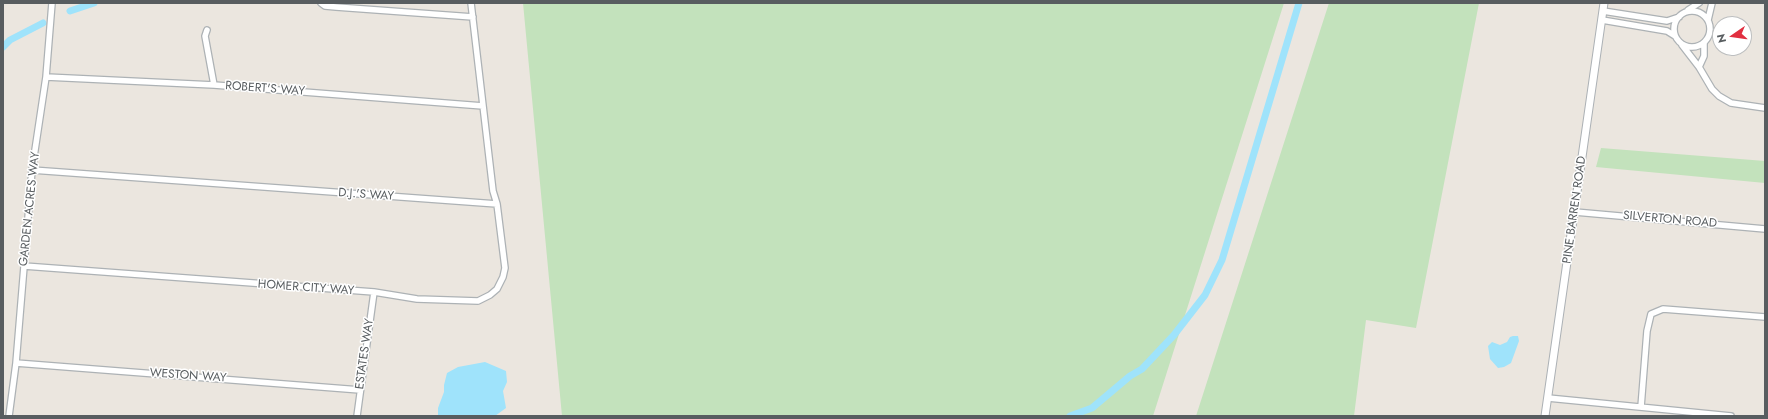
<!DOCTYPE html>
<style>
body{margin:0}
#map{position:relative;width:1768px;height:419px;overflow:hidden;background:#ebe6df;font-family:Jost,sans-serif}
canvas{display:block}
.frame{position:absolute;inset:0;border:4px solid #585d60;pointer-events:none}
.north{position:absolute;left:1712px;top:16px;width:40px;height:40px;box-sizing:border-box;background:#fff;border:1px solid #bcbebf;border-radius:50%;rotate:257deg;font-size:11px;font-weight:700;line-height:16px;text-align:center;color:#585d60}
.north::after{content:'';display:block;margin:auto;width:14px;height:18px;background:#e12f40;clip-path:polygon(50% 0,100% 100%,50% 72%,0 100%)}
</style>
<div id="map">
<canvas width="1768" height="419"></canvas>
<div class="frame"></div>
<div class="north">N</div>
</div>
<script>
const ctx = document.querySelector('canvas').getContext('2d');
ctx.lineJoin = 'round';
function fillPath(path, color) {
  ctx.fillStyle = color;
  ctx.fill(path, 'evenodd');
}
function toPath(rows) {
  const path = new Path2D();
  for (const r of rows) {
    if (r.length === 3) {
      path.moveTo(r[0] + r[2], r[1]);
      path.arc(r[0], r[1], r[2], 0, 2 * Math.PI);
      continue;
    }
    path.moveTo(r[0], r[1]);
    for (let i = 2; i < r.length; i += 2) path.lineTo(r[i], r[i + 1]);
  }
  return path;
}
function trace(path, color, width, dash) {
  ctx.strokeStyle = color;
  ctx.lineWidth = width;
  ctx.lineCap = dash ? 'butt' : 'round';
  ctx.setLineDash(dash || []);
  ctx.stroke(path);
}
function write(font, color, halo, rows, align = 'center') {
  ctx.font = font + ' Jost,sans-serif';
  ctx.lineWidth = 3;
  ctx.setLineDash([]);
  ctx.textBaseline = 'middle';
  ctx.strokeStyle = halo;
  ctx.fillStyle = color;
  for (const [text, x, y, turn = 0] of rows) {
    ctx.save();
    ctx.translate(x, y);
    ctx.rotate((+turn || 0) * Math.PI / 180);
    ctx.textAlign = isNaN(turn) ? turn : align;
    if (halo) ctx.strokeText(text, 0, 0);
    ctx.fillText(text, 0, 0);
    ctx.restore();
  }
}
const green = toPath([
 [523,3,1284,3,1153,416,562,416],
 [1329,3,1479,3,1416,328,1366,320,1354,416,1196,416],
 [1601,148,1765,161,1765,183,1596,167]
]);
const water = toPath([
 [1513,336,1518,336,1519,341,1511,363,1504,367,1498,368,1490,359,1488,346,1492,342,1500,345,1507,342,1510,337],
 [485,362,506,371,507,382,503,391,506,408,495,416,438,416,438,408,444,392,444,385,447,373,458,367]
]);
const canal = toPath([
 [70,11,94,3],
 [3,47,10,40,43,23],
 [1070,416,1092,408,1130,376,1142,369,1174,335,1205,295,1222,260,1299,3]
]);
const street = toPath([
 [321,3,325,6,336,7,473,17],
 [1688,10,1699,3],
 [1692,29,18],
 [1603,11,1667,21,1679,17],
 [1602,20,1667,31,1675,36],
 [1708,20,1712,3],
 [207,30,205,36,214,85],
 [1682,45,1699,67,1712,89,1719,96,1731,103,1765,108],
 [1699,67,1704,56,1704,43],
 [46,77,214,85,483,106],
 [32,170,497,204,493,191,471,3],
 [1575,212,1765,229],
 [24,266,374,292,417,299,478,301,490,295,497,289,503,277,505,268,497,204],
 [16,363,360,390],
 [1548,398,1731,416],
 [1641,407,1647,331,1651,314,1663,309,1765,317],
 [9,416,16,363,32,170,46,77,52,3],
 [357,416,374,292]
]);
const secondary = toPath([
 [1545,416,1604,3]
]);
const streetNames = [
 ["ROBERT'S WAY",265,89,4],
 ["D.J.'S WAY",366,195,4],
 ["GARDEN ACRES WAY",30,209,-84],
 ["PINE BARREN ROAD",1575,210,-82],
 ["SILVERTON ROAD",1670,220,5],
 ["HOMER CITY WAY",306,288,4],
 ["ESTATES WAY",365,354,-82],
 ["WESTON WAY",188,376,4]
];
fillPath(green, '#c3e2bc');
fillPath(water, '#9fe3fb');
trace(canal, '#9fe3fb', 7);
trace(street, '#adb2b5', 8);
trace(secondary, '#acb1b5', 9);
trace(street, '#fff', 5.5);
trace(secondary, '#fff', 7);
write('12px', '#585d60', '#fff', streetNames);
</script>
